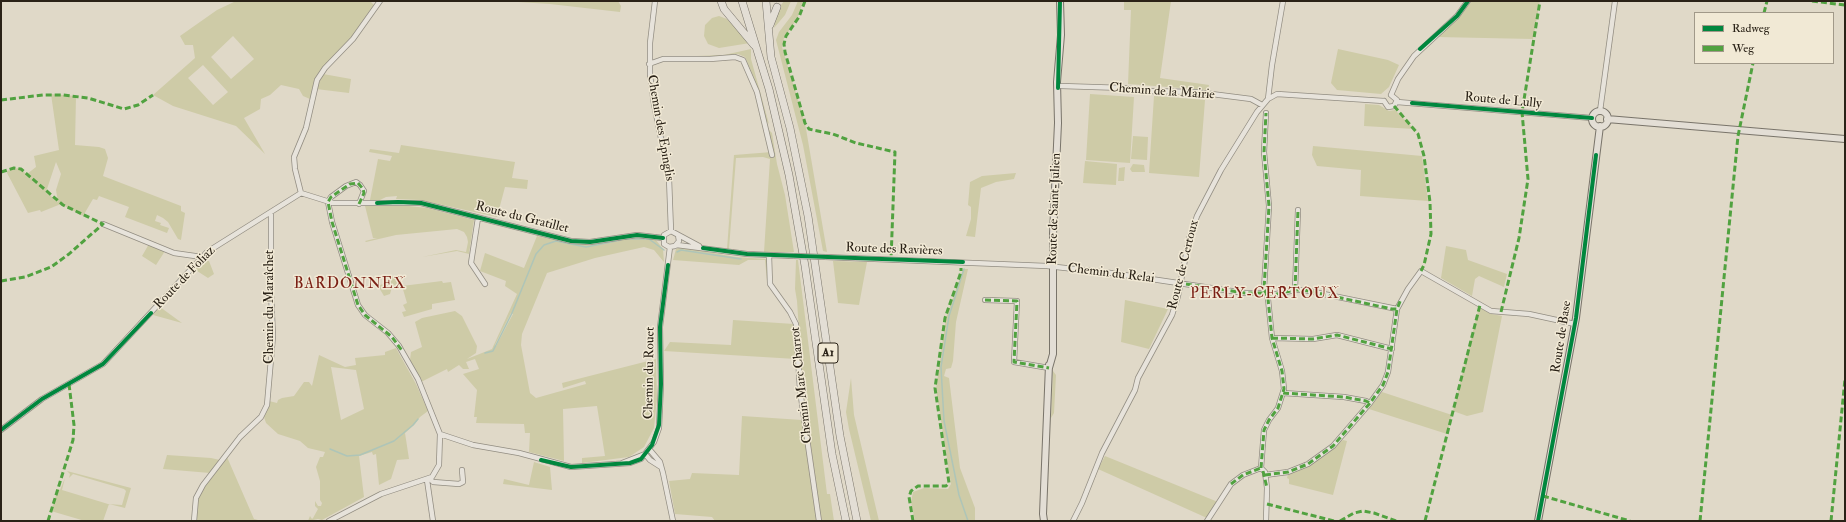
<!DOCTYPE html>
<meta charset="utf-8">
<style>
body{margin:0}
#map{position:relative;width:1846px;height:522px;overflow:hidden;background:#e0d9c8;font-family:"IM FELL Double Pica",serif}
canvas{display:block}
.frame{position:absolute;inset:0;border:2px solid #2a2217;pointer-events:none}
.legend{position:absolute;left:1694px;top:12px;width:140px;height:52px;box-sizing:border-box;background:#f1e9d5;border:1px solid #a19989;margin:0;padding:5px 7px;list-style:none;font-size:12px;color:#2a2217}
.legend li{display:flex;align-items:center;gap:8px;height:20px}
.legend b{width:20px;border:1px solid #a19989}
</style>
<div id="map">
<canvas width="1846" height="522"></canvas>
<div class="frame"></div>
<ul class="legend">
<li><b style="height:5px;background:#00873e"></b>Radweg</li>
<li><b style="height:5px;background:#51a240"></b>Weg</li>
</ul>
</div>
<script>
const ctx = document.querySelector('canvas').getContext('2d');
ctx.lineJoin = 'round';
function fillPath(path, color) {
  ctx.fillStyle = color;
  ctx.fill(path, 'evenodd');
}
function toPath(rows) {
  const path = new Path2D();
  for (const r of rows) {
    if (r.length === 3) {
      path.moveTo(r[0] + r[2], r[1]);
      path.arc(r[0], r[1], r[2], 0, 2 * Math.PI);
      continue;
    }
    path.moveTo(r[0], r[1]);
    for (let i = 2; i < r.length; i += 2) path.lineTo(r[i], r[i + 1]);
  }
  return path;
}
function trace(path, color, width, dash) {
  ctx.strokeStyle = color;
  ctx.lineWidth = width;
  ctx.lineCap = dash ? 'butt' : 'round';
  ctx.setLineDash(dash || []);
  ctx.stroke(path);
}
function write(font, color, halo, rows, align = 'center') {
  ctx.font = font + ' "IM FELL Double Pica",serif';
  ctx.lineWidth = 3;
  ctx.setLineDash([]);
  ctx.textBaseline = 'middle';
  ctx.strokeStyle = halo;
  ctx.fillStyle = color;
  for (const [text, x, y, turn = 0] of rows) {
    ctx.save();
    ctx.translate(x, y);
    ctx.rotate((+turn || 0) * Math.PI / 180);
    ctx.textAlign = isNaN(turn) ? turn : align;
    if (halo) ctx.strokeText(text, 0, 0);
    ctx.fillText(text, 0, 0);
    ctx.restore();
  }
}
const green = toPath([
 [236,1,370,1,374,5,352,37,319,72,315,79,310,99,303,96,299,89,281,85,270,95,261,99,260,109,244,118,265,154,236,126,173,106,153,95,195,58,193,45,185,45,180,36,217,10],
 [233,36,254,59,231,79,211,57],
 [203,65,228,92,213,105,188,78],
 [502,1,618,1,621,6,620,12,550,4],
 [784,1,791,1,785,15,774,28,778,9],
 [798,1,803,1,802,5,797,19,784,38,782,47,805,123,827,252,823,251,803,145,776,40,779,32,792,15],
 [1124,1,1171,1,1160,78,1209,85,1208,90,1128,84,1131,10,1124,10],
 [1472,1,1540,1,1533,39,1437,37,1461,15],
 [719,16,727,19,750,43,719,48,708,44,704,36,705,25,712,18],
 [751,49,751,59,769,124,765,119,754,78,745,57,738,54,719,57,669,57,724,55],
 [1338,49,1388,60,1399,65,1389,87,1381,94,1337,90,1331,83],
 [323,74,351,79,349,93,316,89],
 [51,94,76,96,75,145,99,147,105,149,108,158,103,176,181,206,181,211,185,213,181,240,178,239,168,222,163,218,157,215,155,221,161,223,160,225,169,228,167,233,125,217,129,207,99,196,97,200,93,199,83,216,61,204,41,212,40,210,28,213,6,171,18,168,27,174,36,167,34,156,59,150],
 [56,162,61,174,56,190,58,202,46,192],
 [1090,94,1134,97,1130,163,1086,160],
 [1154,96,1205,100,1199,177,1149,173],
 [1365,104,1379,105,1389,111,1395,110,1414,129,1364,126],
 [768,129,772,133,777,164,785,195,794,252,764,252,770,159,763,157,736,158,729,249,727,249,734,155,772,152],
 [1133,136,1148,137,1147,160,1131,159],
 [401,145,515,162,512,178,528,180,527,189,505,187,497,217,420,200,396,199,397,196,386,197,380,200,370,200,378,159,390,161,392,156,369,152,370,149,399,153],
 [1313,146,1422,156,1428,201,1360,196,1361,170,1317,166,1312,155],
 [1085,161,1117,164,1116,185,1083,183],
 [1133,164,1144,165,1145,172,1132,172,1130,169],
 [1125,167,1124,181,1118,181,1119,168],
 [1016,173,1014,179,996,182,981,188,975,237,966,236,971,219,971,207,968,205,970,182,982,176],
 [400,205,427,208,474,220,469,254,457,251,422,257,456,250,466,252,468,242,467,237,464,232,457,229,396,235,366,242,365,241,377,238,373,238,365,206],
 [537,236,569,243,640,237,656,240,663,249,664,262,654,250,644,247,595,258,547,273,522,334,521,345,530,393,536,398,586,384,585,381,563,388,562,383,656,359,657,399,654,428,644,447,629,457,582,463,582,458,605,456,597,406,563,409,564,461,529,452,530,433,525,433,524,424,476,423,477,417,474,417,477,390,463,374,479,369,475,359,466,362,469,369,463,369,459,365,448,372,447,369,421,382,410,360,411,352,422,347,415,322,422,318,455,311,462,316,477,346,476,353,467,359,492,349,517,294,505,286,506,281,480,271,485,253,524,268],
 [511,313,513,314,496,346,495,345],
 [149,244,165,251,156,265,142,256],
 [1446,246,1466,250,1468,260,1507,274,1504,287,1479,276,1475,279,1472,296,1441,278],
 [680,247,736,257,767,259,767,281,765,260,748,260,739,265,673,260,676,249],
 [796,260,798,260,827,494,830,494,834,521,822,521,819,507,803,389,797,301,795,289],
 [202,261,209,261,214,274,208,278,194,269],
 [833,261,867,262,859,305,838,303],
 [963,269,968,269,956,322,953,361,951,368,946,369,944,376,949,378,960,468,975,508,975,521,915,521,911,502,913,492,924,488,948,489,951,484,936,389,946,318],
 [391,276,397,276,397,284,392,287,390,294,384,296,378,286,390,281],
 [442,281,443,283,451,282,455,300,432,304,432,309,404,317,402,312,406,311,403,305,407,303,402,286],
 [1125,300,1168,309,1149,349,1121,342],
 [160,307,182,323,153,315],
 [1479,307,1491,314,1502,316,1483,412,1467,416,1453,411],
 [733,320,794,324,796,359,664,351,670,342,731,345],
 [396,348,416,384,428,411,420,417,414,425,405,433,409,459,397,460,391,479,379,485,376,454,373,455,372,452,359,456,364,497,322,520,318,519,308,521,310,516,312,519,313,518,318,509,315,506,315,501,318,506,321,506,322,503,320,500,320,481,316,467,320,457,323,457,325,452,308,448,300,441,278,434,266,423,264,417,269,401,277,403,278,400,282,398,294,396,304,382,309,382,312,386,319,355,345,367,356,365,355,358,385,355,385,352],
 [331,367,356,370,364,409,341,420],
 [1053,371,1056,375,1054,413,1051,418],
 [851,378,854,415,879,521,871,521,849,429,846,412],
 [1382,392,1452,415,1447,434,1369,409],
 [742,416,802,420,818,521,715,521,712,517,675,514,669,481,690,479,692,473,739,475],
 [1343,440,1347,441,1333,495,1289,484,1289,479,1287,478,1288,474,1305,468,1319,459],
 [167,455,211,458,220,460,210,473,163,469],
 [1105,456,1218,502,1207,518,1098,469],
 [227,457,254,519,262,521,196,521,197,501,203,488],
 [534,462,550,467,552,490,503,484,504,479,529,485],
 [67,471,131,488,125,508,109,504,103,521,85,521,51,511,58,489,60,490,65,478,62,490,108,504,122,505,126,491,124,489,73,474,69,478,70,474]
]);
const stream = toPath([
 [626,239,649,239,664,250],
 [677,252,681,250,741,259],
 [964,269,949,316,941,367,944,421,959,495,968,521],
 [485,353,493,351,512,313,536,254,544,245,556,241,586,247,621,240],
 [330,449,347,456,360,455,394,441,413,425,418,419]
]);
const minor = toPath([
 [655,1,650,43,650,75,654,104,669,178,671,231],
 [649,64,663,59,710,59,735,57,743,60,757,92,772,155],
 [1061,86,1124,88,1146,91,1196,92,1251,99,1262,105],
 [1391,95,1398,79,1414,56,1457,16,1468,1],
 [1268,99,1272,65,1283,1],
 [1384,101,1388,107,1394,106,1397,100,1391,95],
 [1397,102,1592,118],
 [1600,111,1615,1],
 [301,193,333,203,421,203,571,241,590,242,637,235,663,238],
 [301,193,295,169,294,157,306,128,317,80,325,68,353,39,380,1],
 [328,202,332,222,358,305,365,315,388,333,399,346,418,379,440,434,439,465,432,477,381,494,329,521],
 [328,202,331,197,346,186,356,182,360,185,364,191,359,204],
 [478,218,471,263,485,284],
 [103,224,174,253,202,257],
 [678,235,679,241,675,246,669,247,664,244,664,235,671,231,699,246],
 [677,245,747,254,794,256],
 [769,255,770,284,790,312,796,324,800,390,819,521],
 [825,257,1047,266,1111,273,1245,293,1265,293],
 [1295,290,1298,210],
 [1267,296,1295,290,1304,290,1397,309,1408,289,1421,271,1491,311,1529,314,1575,324],
 [985,300,1017,301,1014,362,1049,368],
 [1272,338,1313,339,1337,335,1392,349],
 [1283,393,1344,397,1366,401,1370,403],
 [1,430,42,399,103,364,207,252,301,193],
 [440,434,473,445,519,453,571,467,630,463,641,459,654,442,659,428,661,384,660,327,670,247],
 [649,449,660,462,663,473,673,521],
 [645,454,650,460,661,467],
 [622,463,645,454],
 [1261,468,1264,430,1269,420,1278,408,1284,389,1282,371,1272,338,1268,299,1264,289,1269,206,1264,152,1266,113],
 [1261,468,1265,472,1267,488,1266,521],
 [1265,475,1288,472,1308,464,1333,446,1370,403,1383,385,1388,372,1397,309],
 [430,479,433,482,459,484,463,482,462,470],
 [427,480,433,521],
 [194,521,196,498,203,485,240,437,261,417,267,405,273,336,271,292,271,212],
 [1073,521,1082,503,1102,453,1135,390,1138,378,1172,315,1178,296,1189,239,1197,216,1221,170,1257,112,1268,99,1277,94,1384,101],
 [1207,521,1231,484,1243,475,1261,468]
]);
const major = toPath([
 [1600,119,8],
 [1607,119,1845,139],
 [1049,368,1053,354,1053,234,1058,123,1057,82,1061,35,1060,1],
 [1044,521,1043,514,1049,365],
 [1538,521,1576,318,1600,126]
]);
const highway = toPath([
 [721,1,724,9,754,45],
 [742,1,769,89,789,175,805,266,832,454,846,521],
 [766,1,771,57,790,128,808,216,840,436,857,521],
 [770,25,777,7]
]);
const minorBridge = toPath([
 [794,256,825,257]
]);
const quiet = toPath([
 [805,1,799,17,786,36,784,44,785,52,805,123,809,129,813,130,833,134,856,143,895,152,891,260],
 [1812,1,1845,5],
 [1764,13,1767,1],
 [1,100,43,95,63,95,88,98,124,109,138,105,153,95],
 [1394,106,1418,134,1424,156,1430,202,1431,234,1424,265,1421,271],
 [1,172,14,168,21,169,63,205,103,224,69,254,51,267,25,277,1,281],
 [359,204,364,193,363,189,358,183,350,184,331,197,328,202,332,222,358,305,365,315,392,337,403,352],
 [1186,284,1245,293,1265,293],
 [1295,290,1298,210],
 [1267,296,1295,290,1304,290,1392,309,1397,309,1401,299],
 [985,300,1017,301,1014,362,1049,368],
 [1501,312,1519,238,1528,179,1522,112,1540,1],
 [1272,338,1313,339,1337,335,1392,349],
 [1283,393,1344,397,1366,401,1370,403],
 [1261,468,1264,430,1269,420,1278,408,1284,389,1282,371,1272,338,1268,299,1264,289,1269,206,1264,152,1266,113],
 [1263,471,1267,488],
 [1265,475,1288,472,1308,464,1333,446,1370,403,1383,385,1388,372,1397,309],
 [1231,484,1243,475,1261,468],
 [1543,496,1630,521],
 [1267,504,1334,521],
 [48,521,73,440,74,425,69,384],
 [913,521,909,497,911,491,918,486,946,486,949,483,935,388,945,318,961,272,961,268],
 [1340,521,1354,513,1363,511,1374,513,1396,521],
 [1425,521,1480,305],
 [1700,521,1738,136,1753,63],
 [1831,521,1845,379]
]);
const cycleway = toPath([
 [1420,49,1457,16,1468,1],
 [1058,88,1060,1],
 [1412,103,1592,118],
 [377,203,398,202,421,203,571,241,590,242,637,235,663,238],
 [703,248,747,254,963,262],
 [1,430,42,399,103,364,151,313],
 [541,460,571,467,630,463,641,459,652,445,659,425,661,384,660,327,668,265],
 [1538,521,1576,318,1596,155]
]);
const shields = [
 [828,353,20]
];
const shieldNames = [
 ["A1",828,353]
];
const streetNames = [
 ["Chemin de la Mairie",1162,92,4],
 ["Route de Lully",1503,101,5],
 ["Chemin des Epinglis",660,128,80],
 ["Route de Saint-Julien",1055,209,-88],
 ["Route du Gratillet",522,218,14],
 ["Route des Ravières",894,250,2],
 ["Route de Certoux",1184,265,-76],
 ["Chemin du Relai",1111,274,7],
 ["Route de Foliaz",185,278,-46],
 ["Chemin du Maraîchet",270,307,-90],
 ["Route de Base",1562,337,-81],
 ["Chemin du Rouet",650,373,-89],
 ["Chemin Marc Charrot",802,385,-96]
];
const quarterNames = [
 ["BARDONNEX",350,285],
 ["PERLY-CERTOUX",1265,295]
];
fillPath(green, '#cecba7');
trace(stream, '#aec5b8', 1.5);
trace(minor, '#928d82', 6);
trace(major, '#79746a', 8);
trace(highway, '#79746a', 8);
trace(minor, '#e7e3db', 4.5);
trace(major, '#e3ded5', 6);
trace(highway, '#e3ded5', 7);
trace(minorBridge, '#928d82', 6, []);
trace(minorBridge, '#e7e3db', 4.5);
trace(quiet, '#51a240', 3, [6, 3]);
trace(cycleway, '#00873e', 4);
for (const [x, y, w] of shields) {
  const box = new Path2D();
  box.roundRect(x - w / 2, y - 10, w, 20, 3);
  ctx.fillStyle = '#f1e9d5';
  ctx.fill(box);
  trace(box, '#2a2217', 1);
}
write('bold 12px', '#2a2217', null, shieldNames);
write('13px', '#2a2217', '#f1e9d5', streetNames);
ctx.letterSpacing = '1px';
write('15px', '#7a1f14', '#f1e9d5', quarterNames);
ctx.letterSpacing = '0px';
</script>
